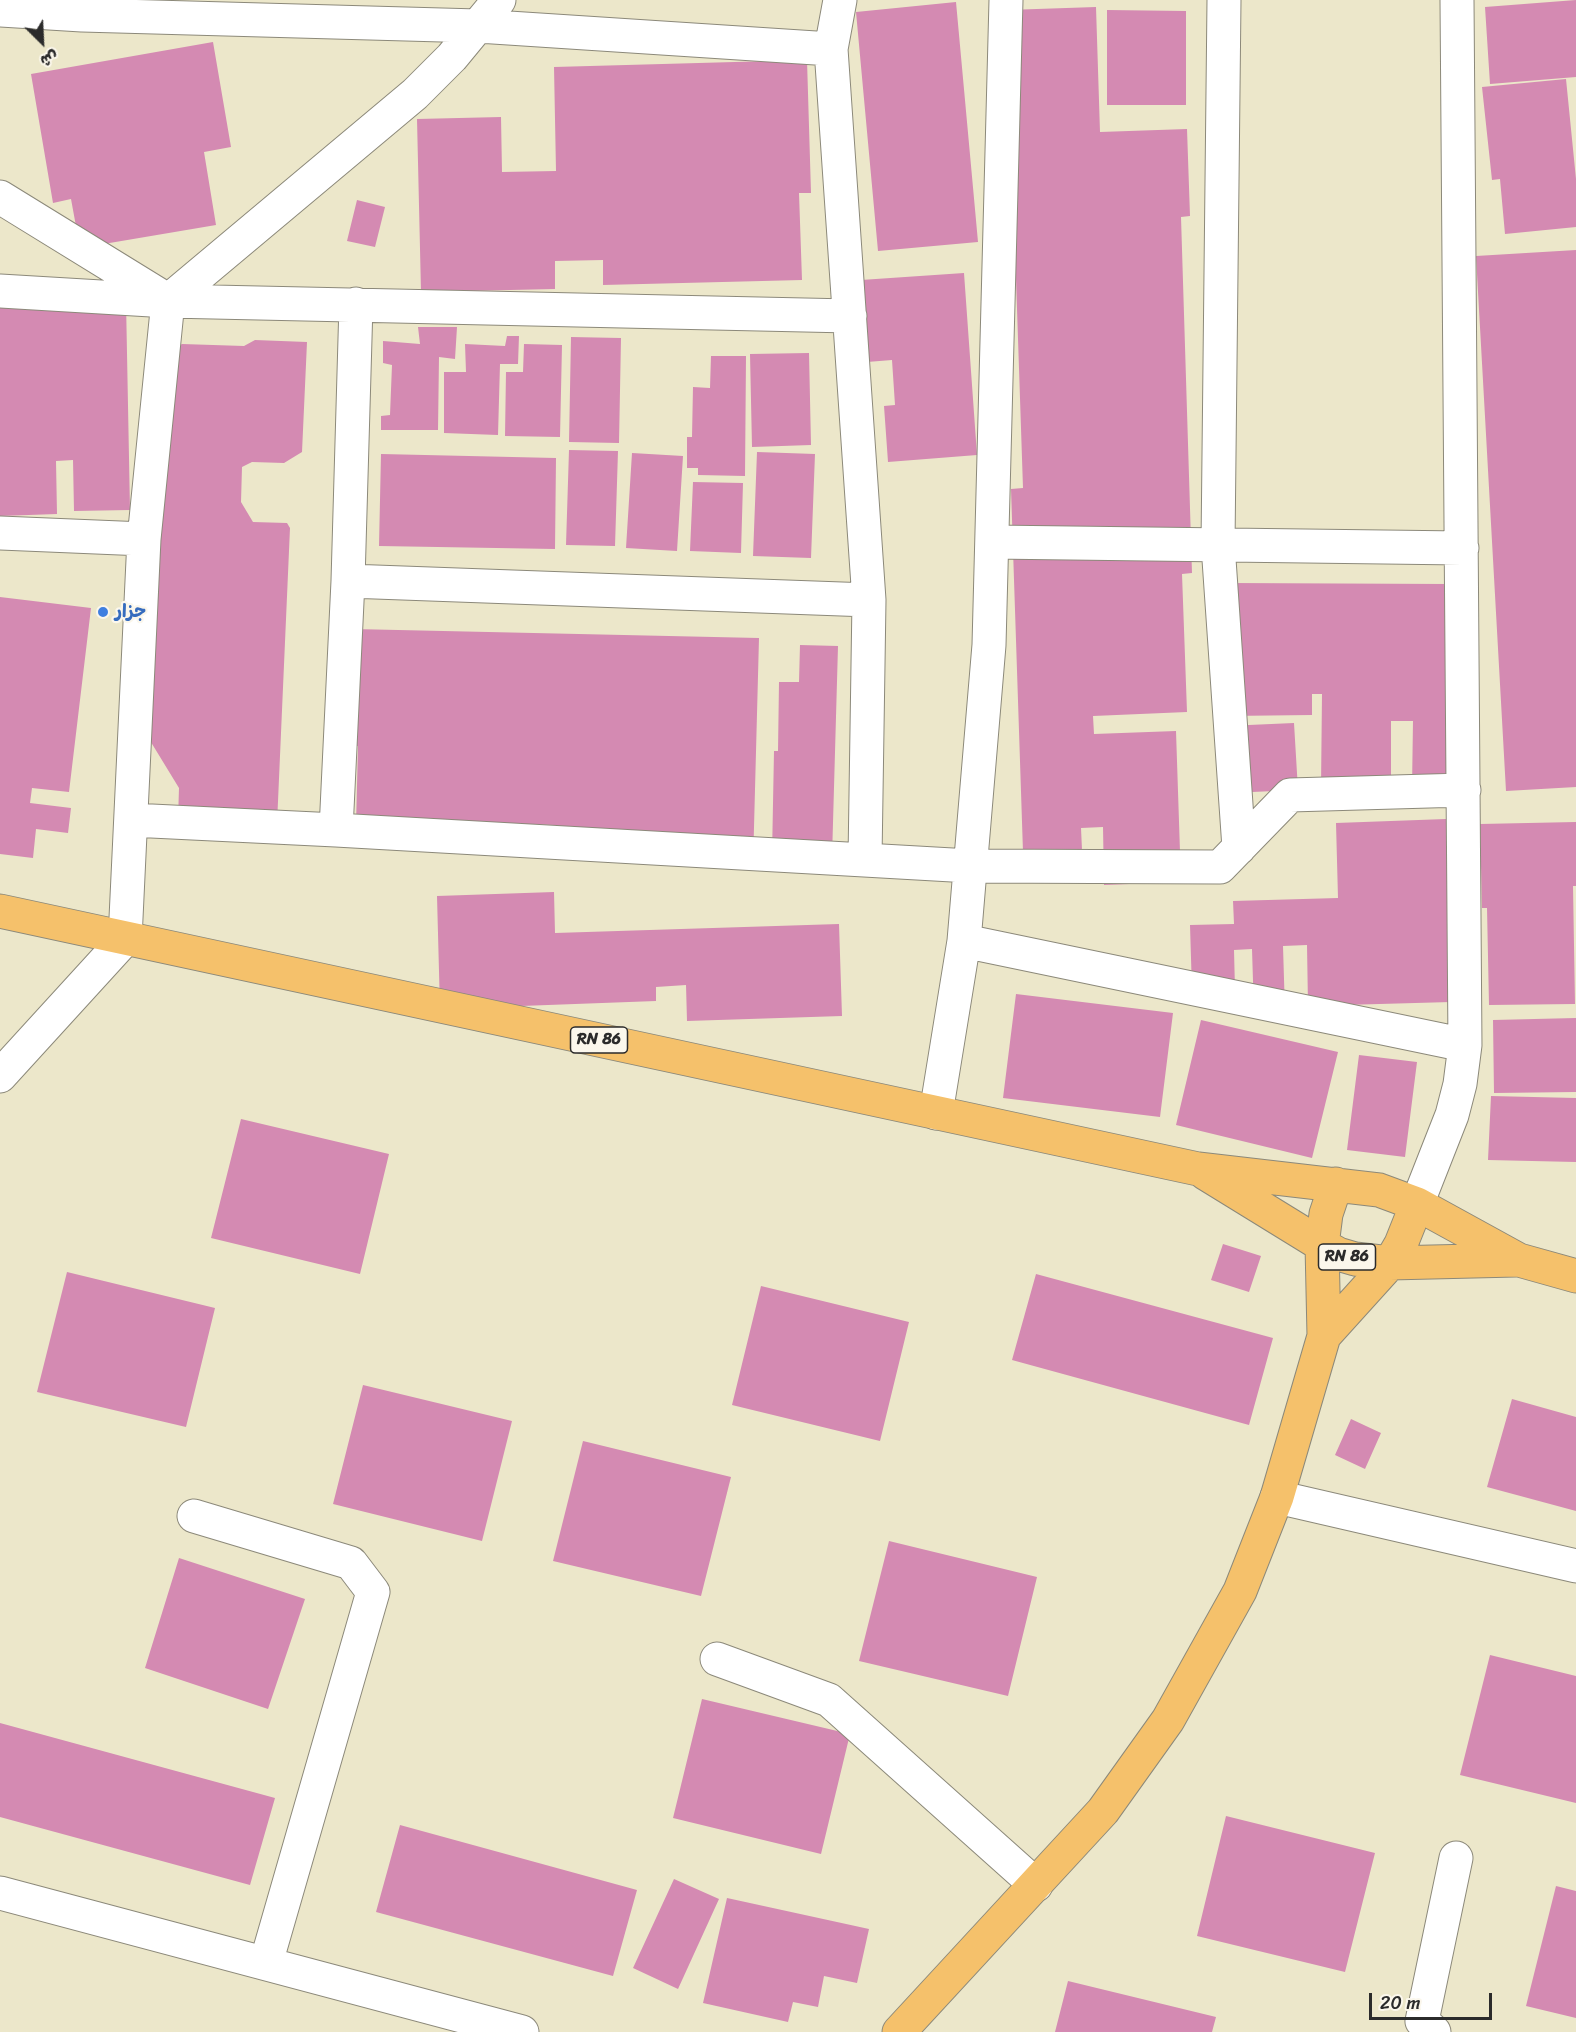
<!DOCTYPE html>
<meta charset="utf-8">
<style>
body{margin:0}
#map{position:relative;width:1576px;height:2032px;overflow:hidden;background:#ece7ca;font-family:Sriracha,"Playpen Sans Arabic",sans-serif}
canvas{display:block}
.north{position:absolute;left:12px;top:12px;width:60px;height:60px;-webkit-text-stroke:4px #fbf7ec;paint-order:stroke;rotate:156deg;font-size:16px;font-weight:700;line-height:24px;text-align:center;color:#2b2b2b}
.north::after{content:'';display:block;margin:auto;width:21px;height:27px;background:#2b2b2b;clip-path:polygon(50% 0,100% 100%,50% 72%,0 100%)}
.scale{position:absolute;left:1369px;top:1993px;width:123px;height:27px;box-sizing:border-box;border:3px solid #2b2b2b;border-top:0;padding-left:8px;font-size:18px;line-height:21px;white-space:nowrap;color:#2b2b2b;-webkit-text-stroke:4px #fbf7ec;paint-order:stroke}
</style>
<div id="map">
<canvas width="1576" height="2032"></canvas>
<div class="north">ش</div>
<div class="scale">20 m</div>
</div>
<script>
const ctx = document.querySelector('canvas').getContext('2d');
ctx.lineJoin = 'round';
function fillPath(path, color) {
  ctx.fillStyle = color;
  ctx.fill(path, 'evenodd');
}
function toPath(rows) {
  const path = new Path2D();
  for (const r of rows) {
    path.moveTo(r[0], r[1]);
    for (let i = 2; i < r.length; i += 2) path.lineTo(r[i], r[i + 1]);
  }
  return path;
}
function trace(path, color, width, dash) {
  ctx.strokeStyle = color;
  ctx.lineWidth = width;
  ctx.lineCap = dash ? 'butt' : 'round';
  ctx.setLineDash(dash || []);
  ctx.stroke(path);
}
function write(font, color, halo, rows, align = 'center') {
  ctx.font = font + ' Sriracha,"Playpen Sans Arabic",sans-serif';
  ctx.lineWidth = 4.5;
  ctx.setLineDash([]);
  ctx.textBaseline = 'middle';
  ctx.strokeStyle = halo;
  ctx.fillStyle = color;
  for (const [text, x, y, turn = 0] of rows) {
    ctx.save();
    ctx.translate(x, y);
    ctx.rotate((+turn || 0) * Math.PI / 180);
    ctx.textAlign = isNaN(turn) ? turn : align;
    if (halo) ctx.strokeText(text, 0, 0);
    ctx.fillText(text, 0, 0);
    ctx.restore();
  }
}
const building = toPath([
 [1576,0,1576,77,1490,84,1485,7],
 [956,2,978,242,878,251,856,12],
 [1096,7,1100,132,1187,129,1190,216,1181,217,1192,573,1182,574,1187,712,1093,716,1094,734,1176,731,1181,882,1104,885,1103,827,1081,828,1082,850,1023,852,1011,489,1023,488,1007,10],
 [1107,10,1186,11,1186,105,1107,105],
 [213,42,231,147,204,152,216,225,80,248,71,199,53,203,31,74],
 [807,60,811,193,799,193,802,280,603,285,603,260,555,261,555,289,421,292,417,119,501,117,502,172,556,171,554,67],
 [1566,79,1576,179,1576,227,1505,234,1500,179,1492,180,1482,87],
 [357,200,385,207,375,247,347,241],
 [1576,250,1576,787,1506,791,1476,256],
 [964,273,977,455,888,462,884,406,895,405,892,360,867,362,861,280],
 [126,301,130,510,74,511,73,460,56,461,57,514,0,516,0,304],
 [418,327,457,327,455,359,439,357,438,430,381,430,381,416,390,415,392,365,383,363,383,341,420,344],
 [507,336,519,336,518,364,500,364,498,435,444,433,444,372,466,372,465,344,505,346],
 [571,337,621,338,619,443,569,442],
 [255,340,307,342,302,452,284,463,252,462,242,467,241,502,253,522,287,523,290,528,277,824,178,820,179,788,146,734,149,363,182,344,244,346],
 [524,344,562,345,560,437,505,436,506,372,523,372],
 [809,353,811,445,752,447,750,354],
 [711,356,746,356,745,476,698,475,698,468,687,468,687,437,692,437,693,387,710,388],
 [569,450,618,451,615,546,566,545],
 [757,452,815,454,811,558,753,556],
 [632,453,683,456,677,551,626,548],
 [381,454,556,458,555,549,379,546],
 [693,482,743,483,741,553,690,551],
 [1228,583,1448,584,1450,789,1412,788,1413,721,1391,721,1391,787,1321,787,1322,694,1312,694,1312,715,1227,716],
 [0,597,91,608,69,792,32,788,30,803,71,808,68,833,36,829,33,858,0,854],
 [353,629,759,638,753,865,554,856,555,825,490,823,356,825,358,746,350,746],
 [800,645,838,646,832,858,772,856,774,751,778,751,779,682,799,682],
 [1294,723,1298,790,1229,793,1226,726],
 [1446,819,1451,1002,1308,1006,1307,945,1283,946,1285,1012,1254,1013,1252,949,1234,950,1235,990,1192,991,1190,925,1234,924,1233,901,1338,898,1336,823],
 [1576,822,1576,886,1573,886,1575,1004,1489,1005,1487,908,1482,908,1480,824],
 [554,892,555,933,839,924,842,1016,687,1021,686,985,656,987,656,1001,440,1009,437,896],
 [1016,994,1173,1013,1160,1117,1003,1098],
 [1576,1018,1576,1092,1494,1093,1493,1020],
 [1201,1020,1338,1052,1312,1158,1176,1125],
 [1359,1055,1417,1062,1405,1157,1347,1150],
 [1491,1096,1576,1098,1576,1162,1488,1160],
 [241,1119,389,1154,360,1274,211,1238],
 [1223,1244,1261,1256,1249,1292,1211,1280],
 [67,1272,215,1308,186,1427,37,1392],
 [1036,1274,1273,1338,1249,1425,1012,1360],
 [761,1286,909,1322,880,1441,732,1405],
 [363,1385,512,1421,482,1541,333,1504],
 [1512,1399,1576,1417,1576,1511,1487,1487],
 [1351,1419,1381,1433,1365,1469,1335,1455],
 [583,1441,731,1477,701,1596,553,1561],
 [889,1541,1037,1577,1008,1696,859,1661],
 [179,1558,305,1599,268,1709,145,1668],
 [1490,1655,1576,1676,1576,1803,1460,1775],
 [702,1699,850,1734,821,1854,673,1818],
 [0,1723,275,1798,250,1885,0,1817],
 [1226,1816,1375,1853,1345,1972,1197,1936],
 [400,1825,637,1890,613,1976,376,1912],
 [674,1879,719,1899,678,1989,633,1968],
 [1556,1886,1576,1891,1576,2018,1526,2006],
 [727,1898,869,1929,857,1983,824,1976,818,2007,793,2002,788,2022,703,2003],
 [1068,1981,1216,2017,1212,2032,1055,2032]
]);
const minor = toPath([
 [840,0,831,49,869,600,865,859],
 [1224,0,1218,545,1239,848],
 [0,10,82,15,478,26,831,49],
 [0,197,164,298],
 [0,291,168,301,850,316],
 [0,533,144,539],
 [992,542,1462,548],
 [348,581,869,600],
 [131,820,336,830,970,866,1220,867,1290,795,1464,790],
 [336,830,348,581,356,304],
 [964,941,1465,1045],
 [0,1076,125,939,144,539,168,301,415,94,452,57,499,0],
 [936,1113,964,941,989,645,1006,0],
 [1417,1204,1452,1115,1460,1084,1465,1045,1457,0],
 [1277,1497,1576,1566],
 [194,1516,351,1563,373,1592,266,1963],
 [717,1659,829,1700,1036,1885],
 [0,1893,522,2032],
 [1434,2032,1422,2021,1456,1858]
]);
const major = toPath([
 [0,911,1198,1169,1379,1190,1417,1204,1519,1260,1576,1276],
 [1205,1173,1322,1245,1338,1254,1355,1259,1390,1263,1516,1260],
 [1324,1336,1390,1263,1401,1244,1417,1204],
 [899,2032,1103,1811,1168,1720,1240,1591,1277,1497,1324,1336,1322,1245,1326,1214,1336,1184]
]);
const markers = [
 [103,612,6,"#3f7fe0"]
];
const shields = [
 [599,1040,57],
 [1347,1257,57]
];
const shieldNames = [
 ["RN 86",599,1040],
 ["RN 86",1347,1257]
];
const shopNames = [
 ["جزار",115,612]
];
fillPath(building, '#d48ab2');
trace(minor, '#8c897a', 35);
trace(major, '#8c897a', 35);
trace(minor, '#fff', 33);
trace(major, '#f5c16b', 33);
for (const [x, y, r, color] of markers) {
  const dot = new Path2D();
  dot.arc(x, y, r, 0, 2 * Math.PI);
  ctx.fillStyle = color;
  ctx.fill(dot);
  trace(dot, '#fbf7ec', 2);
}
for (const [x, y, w] of shields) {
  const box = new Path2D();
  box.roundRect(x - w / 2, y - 13, w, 26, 4.5);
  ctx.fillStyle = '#fbf7ec';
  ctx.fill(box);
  trace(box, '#2b2b2b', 1.5);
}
write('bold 16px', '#2b2b2b', null, shieldNames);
write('bold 18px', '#366cbe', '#fbf7ec', shopNames, 'left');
</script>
